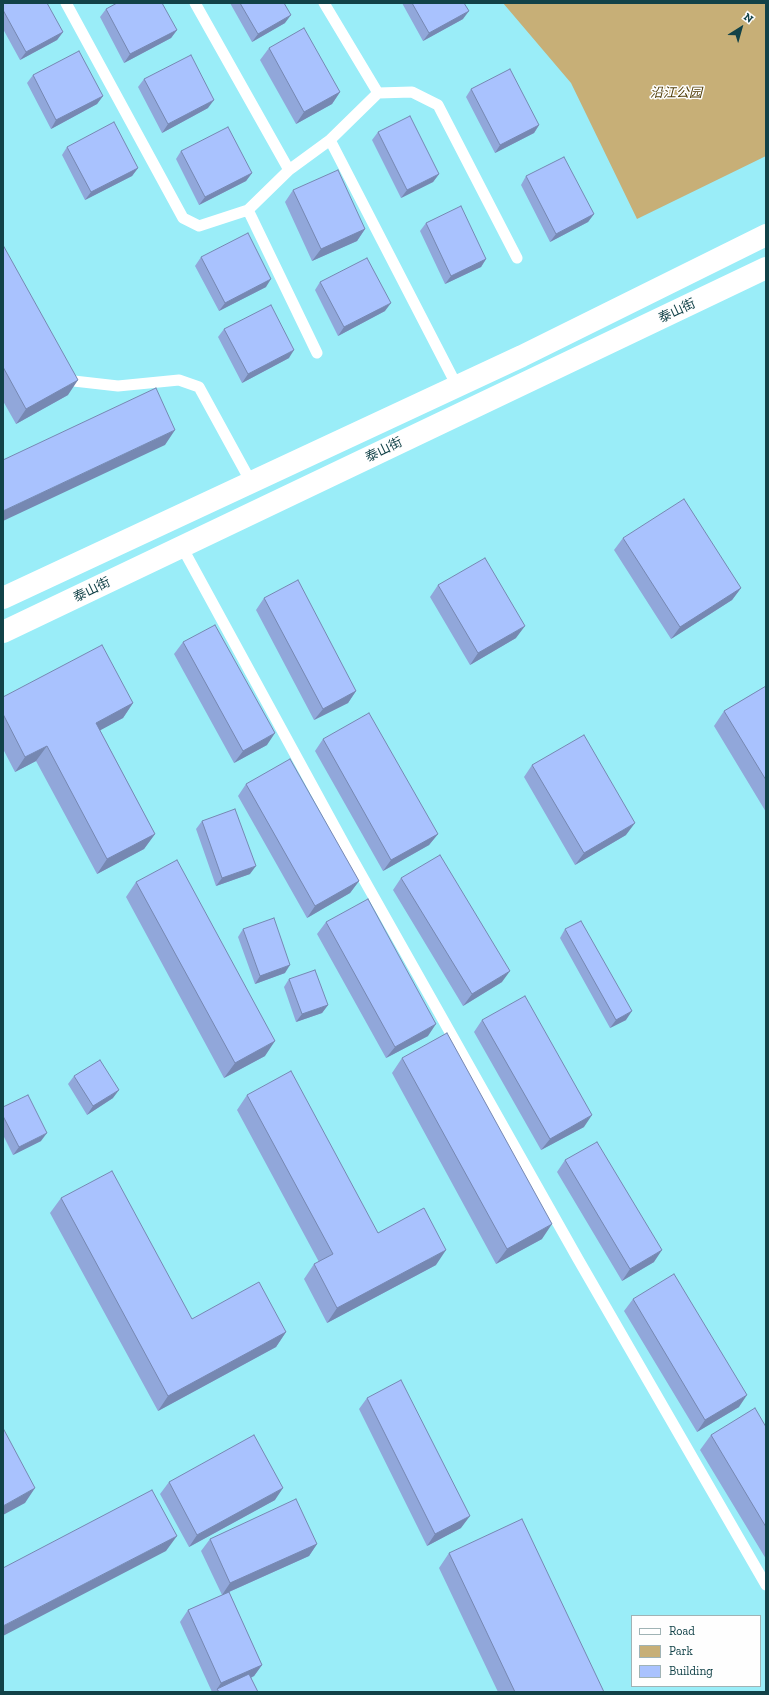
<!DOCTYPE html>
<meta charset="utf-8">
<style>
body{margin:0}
#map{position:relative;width:769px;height:1695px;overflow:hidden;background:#9aedf8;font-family:"Zilla Slab",serif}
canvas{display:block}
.frame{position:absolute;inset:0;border:4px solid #124248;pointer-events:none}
.legend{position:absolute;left:631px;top:1615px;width:130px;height:72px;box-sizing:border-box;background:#fefefe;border:1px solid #a0b3b5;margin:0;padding:5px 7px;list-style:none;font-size:12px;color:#124248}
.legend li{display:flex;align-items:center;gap:8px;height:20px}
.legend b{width:20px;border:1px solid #a0b3b5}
.north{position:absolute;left:721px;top:8px;width:40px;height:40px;-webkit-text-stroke:3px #fefefe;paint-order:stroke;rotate:37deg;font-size:11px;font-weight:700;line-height:16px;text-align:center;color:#124248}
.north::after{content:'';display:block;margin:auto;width:14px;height:18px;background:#124248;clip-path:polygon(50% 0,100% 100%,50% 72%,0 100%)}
</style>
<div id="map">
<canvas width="769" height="1695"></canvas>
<div class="frame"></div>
<ul class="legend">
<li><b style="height:5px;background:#fff"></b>Road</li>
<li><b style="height:11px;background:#c7af77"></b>Park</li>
<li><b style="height:11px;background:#a9c2fe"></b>Building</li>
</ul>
<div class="north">N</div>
</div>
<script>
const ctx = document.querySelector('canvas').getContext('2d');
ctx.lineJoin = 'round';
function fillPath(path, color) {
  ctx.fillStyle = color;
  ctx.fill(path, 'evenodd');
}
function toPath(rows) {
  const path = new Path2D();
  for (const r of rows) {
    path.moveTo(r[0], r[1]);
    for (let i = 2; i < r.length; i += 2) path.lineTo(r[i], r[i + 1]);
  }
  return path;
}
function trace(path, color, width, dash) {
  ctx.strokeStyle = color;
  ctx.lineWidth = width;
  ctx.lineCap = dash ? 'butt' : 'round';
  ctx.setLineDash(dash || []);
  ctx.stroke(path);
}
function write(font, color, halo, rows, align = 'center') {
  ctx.font = font + ' "Zilla Slab","Noto Sans SC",serif';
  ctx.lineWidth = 3;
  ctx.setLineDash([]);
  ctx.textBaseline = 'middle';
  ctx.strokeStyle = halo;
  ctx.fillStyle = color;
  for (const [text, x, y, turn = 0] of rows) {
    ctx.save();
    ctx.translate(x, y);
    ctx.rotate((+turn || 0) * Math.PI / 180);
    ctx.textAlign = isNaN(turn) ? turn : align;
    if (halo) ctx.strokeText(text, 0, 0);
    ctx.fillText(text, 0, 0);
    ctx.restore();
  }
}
const green = toPath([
 [503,3,766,3,766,156,637,219,571,83]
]);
const service = toPath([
 [66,3,183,218,199,226,248,210,289,170,330,140,378,93,412,92,438,105,517,258],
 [195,3,289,170],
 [324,3,378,93],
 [330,140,457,386],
 [248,210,317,353],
 [65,380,118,386,179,380,199,387,251,482],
 [182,547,349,853,578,1259,766,1585]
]);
const secondary = toPath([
 [3,598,522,356,766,235],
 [3,632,766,268]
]);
const wall = toPath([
 [3,3,63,32,57,40,20,60,3,29],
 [230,3,284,3,285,23,252,42],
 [402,3,464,3,463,19,423,41],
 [106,9,177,30,171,38,124,63,100,17],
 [269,48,340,92,332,104,296,124,260,60],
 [33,75,103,96,97,104,51,129,27,83],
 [144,79,208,108,162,133,138,87],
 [471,89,539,125,534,133,495,153,466,97],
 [378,132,439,174,433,182,401,198,372,140],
 [67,147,138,168,132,176,85,200,62,155],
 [181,151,252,173,246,181,199,205,176,159],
 [526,176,594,214,588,222,550,242,521,185],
 [293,190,365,229,357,241,312,261,285,202],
 [426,223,486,259,481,267,445,284,420,231],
 [3,245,68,395,16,424,3,401],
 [201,257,266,287,219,311,195,266],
 [320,282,385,311,338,336,315,290],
 [224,329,289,358,242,383,218,337],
 [623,538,741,588,732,600,671,639,614,550],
 [438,585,516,638,470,665,430,597],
 [264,598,356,691,348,703,314,720,256,610],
 [183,642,267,745,234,763,174,654],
 [766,686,766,812,714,726,724,711],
 [3,697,133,703,123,718,100,730,155,834,144,849,97,874,36,761,15,772,3,749],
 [323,739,438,834,429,845,383,871,315,751],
 [532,765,626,835,575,865,524,777],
 [246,784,359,881,350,893,307,918,238,796],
 [202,821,250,874,216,886,196,829],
 [401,878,502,982,463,1006,393,890],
 [136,882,265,1056,224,1078,126,897],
 [326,922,428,1036,386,1058,317,934],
 [243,929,285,973,255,984,238,937],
 [565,929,626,1020,610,1028,560,938],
 [289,979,328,1005,322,1013,296,1022,284,987],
 [482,1020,584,1127,541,1150,474,1032],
 [402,1058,542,1239,496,1264,392,1073],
 [74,1076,113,1098,87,1115,68,1084],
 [247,1095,378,1233,436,1265,327,1323,304,1279,314,1264,319,1262,237,1110],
 [3,1107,41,1141,13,1155,3,1135],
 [565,1160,654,1262,622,1281,557,1172],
 [61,1198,192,1319,286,1332,276,1347,158,1411,50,1213],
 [633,1299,739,1407,697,1432,624,1311],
 [367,1398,461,1528,427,1546,359,1409],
 [766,1427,766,1559,700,1450,711,1435],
 [169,1482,275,1500,189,1547,160,1494],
 [210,1539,317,1544,309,1556,229,1592,262,1665,254,1676,251,1678,258,1692,212,1692,180,1622,188,1610,222,1595,201,1551],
 [449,1553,604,1692,498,1692,439,1568]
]);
const shadedWall = toPath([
 [469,11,463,19,423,41,429,33],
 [291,15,285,23,252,42,258,34],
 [177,30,171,38,124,63,130,54],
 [63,32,57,40,20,60,26,52],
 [340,92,332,104,296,124,304,112],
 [103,96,97,104,51,129,56,120],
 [214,100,208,108,162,133,168,124],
 [539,125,534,133,495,153,500,145],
 [138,168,132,176,85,200,91,192],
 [252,173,246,181,199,205,205,197],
 [439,174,433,182,401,198,407,190],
 [594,214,588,222,550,242,556,234],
 [365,229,357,241,312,261,321,249],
 [486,259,481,267,445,284,451,276],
 [271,279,266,287,219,311,225,303],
 [391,303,385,311,338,336,344,327],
 [294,350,289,358,242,383,248,374],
 [78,380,68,395,16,424,26,409],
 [175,430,165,445,3,521,3,511],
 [741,588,732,600,671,639,680,627],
 [525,626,516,638,470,665,478,653],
 [356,691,348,703,314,720,323,709],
 [133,703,123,718,86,738,96,723],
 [275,733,267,745,234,763,243,751],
 [47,746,36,761,15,772,25,757],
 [635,823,626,835,575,865,584,853],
 [155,834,144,849,97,874,107,859],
 [438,834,429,845,383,871,391,860],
 [256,866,250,874,216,886,222,878],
 [359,881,350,893,307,918,315,906],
 [290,965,285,973,255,984,260,976],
 [510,971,502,982,463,1006,472,994],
 [328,1005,322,1013,296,1022,302,1014],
 [632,1011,626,1020,610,1028,616,1020],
 [436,1024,428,1036,386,1058,395,1047],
 [275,1041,265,1056,224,1078,235,1063],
 [119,1090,113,1098,87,1115,93,1106],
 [592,1115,584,1127,541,1150,550,1139],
 [47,1133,41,1141,13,1155,19,1147],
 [552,1224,542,1239,496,1264,507,1249],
 [446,1250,436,1265,327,1323,337,1308],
 [662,1250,654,1262,622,1281,630,1269],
 [286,1332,276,1347,158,1411,168,1396],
 [747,1395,739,1407,697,1432,705,1420],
 [35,1488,25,1503,3,1515,3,1506],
 [283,1488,275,1500,189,1547,197,1535],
 [470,1516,461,1528,427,1546,435,1534],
 [177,1536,166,1551,3,1636,3,1626],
 [317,1544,309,1556,222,1595,230,1583],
 [262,1665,254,1676,220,1692,217,1689,221,1683]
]);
const building = toPath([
 [3,3,47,3,63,32,26,52,3,10,3,3],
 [117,3,162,3,177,30,130,54,106,9,117,3],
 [240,3,284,3,291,15,258,34,240,3],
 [412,3,464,3,469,11,429,33,412,3],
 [304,28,340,92,304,112,269,48,304,28],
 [79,51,103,96,56,120,33,75,79,51],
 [191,55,214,100,168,124,144,79,191,55],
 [510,69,539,125,500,145,471,89,510,69],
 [410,116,439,174,407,190,378,132,410,116],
 [114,122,138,168,91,192,67,147,114,122],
 [228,127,252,173,205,197,181,151,228,127],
 [564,157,594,214,556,234,526,176,564,157],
 [338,170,365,229,321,249,293,190,338,170],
 [461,206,486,259,451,276,426,223,461,206],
 [248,233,271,279,225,303,201,257,248,233],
 [3,245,78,380,26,409,3,367,3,245],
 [367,258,391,303,344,327,320,282,367,258],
 [271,305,294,350,248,374,224,329,271,305],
 [156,388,175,430,3,511,3,460,156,388],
 [684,499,741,588,680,627,623,538,684,499],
 [485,558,525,626,478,653,438,585,485,558],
 [298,580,356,691,323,709,264,598,298,580],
 [215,625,275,733,243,751,183,642,215,625],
 [102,645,133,703,96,723,155,834,107,859,47,746,25,757,3,714,3,697,102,645],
 [766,686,766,780,724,711,766,686],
 [369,713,438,834,391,860,323,739,369,713],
 [584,735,635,823,584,853,532,765,584,735],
 [290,759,359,881,315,906,246,784,290,759],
 [235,809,256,866,222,878,202,821,235,809],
 [440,855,510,971,472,994,401,878,440,855],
 [177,860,275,1041,235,1063,136,882,177,860],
 [368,899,436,1024,395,1047,326,922,368,899],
 [274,918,290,965,260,976,243,929,274,918],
 [581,921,632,1011,616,1020,565,929,581,921],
 [315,970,328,1005,302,1014,289,979,315,970],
 [525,996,592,1115,550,1139,482,1020,525,996],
 [447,1033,552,1224,507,1249,402,1058,447,1033],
 [100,1060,119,1090,93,1106,74,1076,100,1060],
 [291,1071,378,1233,424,1208,446,1250,337,1308,314,1264,333,1254,247,1095,291,1071],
 [28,1095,47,1133,19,1147,3,1116,3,1107,28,1095],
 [597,1142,662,1250,630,1269,565,1160,597,1142],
 [112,1171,192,1319,259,1282,286,1332,168,1396,61,1198,112,1171],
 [674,1274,747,1395,705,1420,633,1299,674,1274],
 [401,1380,470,1516,435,1534,367,1398,401,1380],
 [755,1408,766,1427,766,1527,711,1435,755,1408],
 [3,1428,35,1488,3,1506,3,1428],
 [254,1435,283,1488,197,1535,169,1482,254,1435],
 [152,1490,177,1536,3,1626,3,1568,152,1490],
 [296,1499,317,1544,230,1583,210,1539,296,1499],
 [522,1519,604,1692,515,1692,449,1553,522,1519],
 [229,1592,262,1665,221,1683,188,1610,229,1592],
 [249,1674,258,1692,219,1692,217,1689,249,1674]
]);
const parkNames = [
 ["沿江公园",676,93]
];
const streetNames = [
 ["泰山街",677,311,-25],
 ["泰山街",384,450,-26],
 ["泰山街",92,590,-26]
];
fillPath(green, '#c7af77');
trace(service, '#fff', 11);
trace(secondary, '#fff', 22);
fillPath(wall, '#91a7da');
fillPath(shadedWall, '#7688b2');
fillPath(building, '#a9c2fe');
trace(building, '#7688b2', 1);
write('italic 13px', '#503d07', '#fefefe', parkNames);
write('13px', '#124248', '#fefefe', streetNames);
</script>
